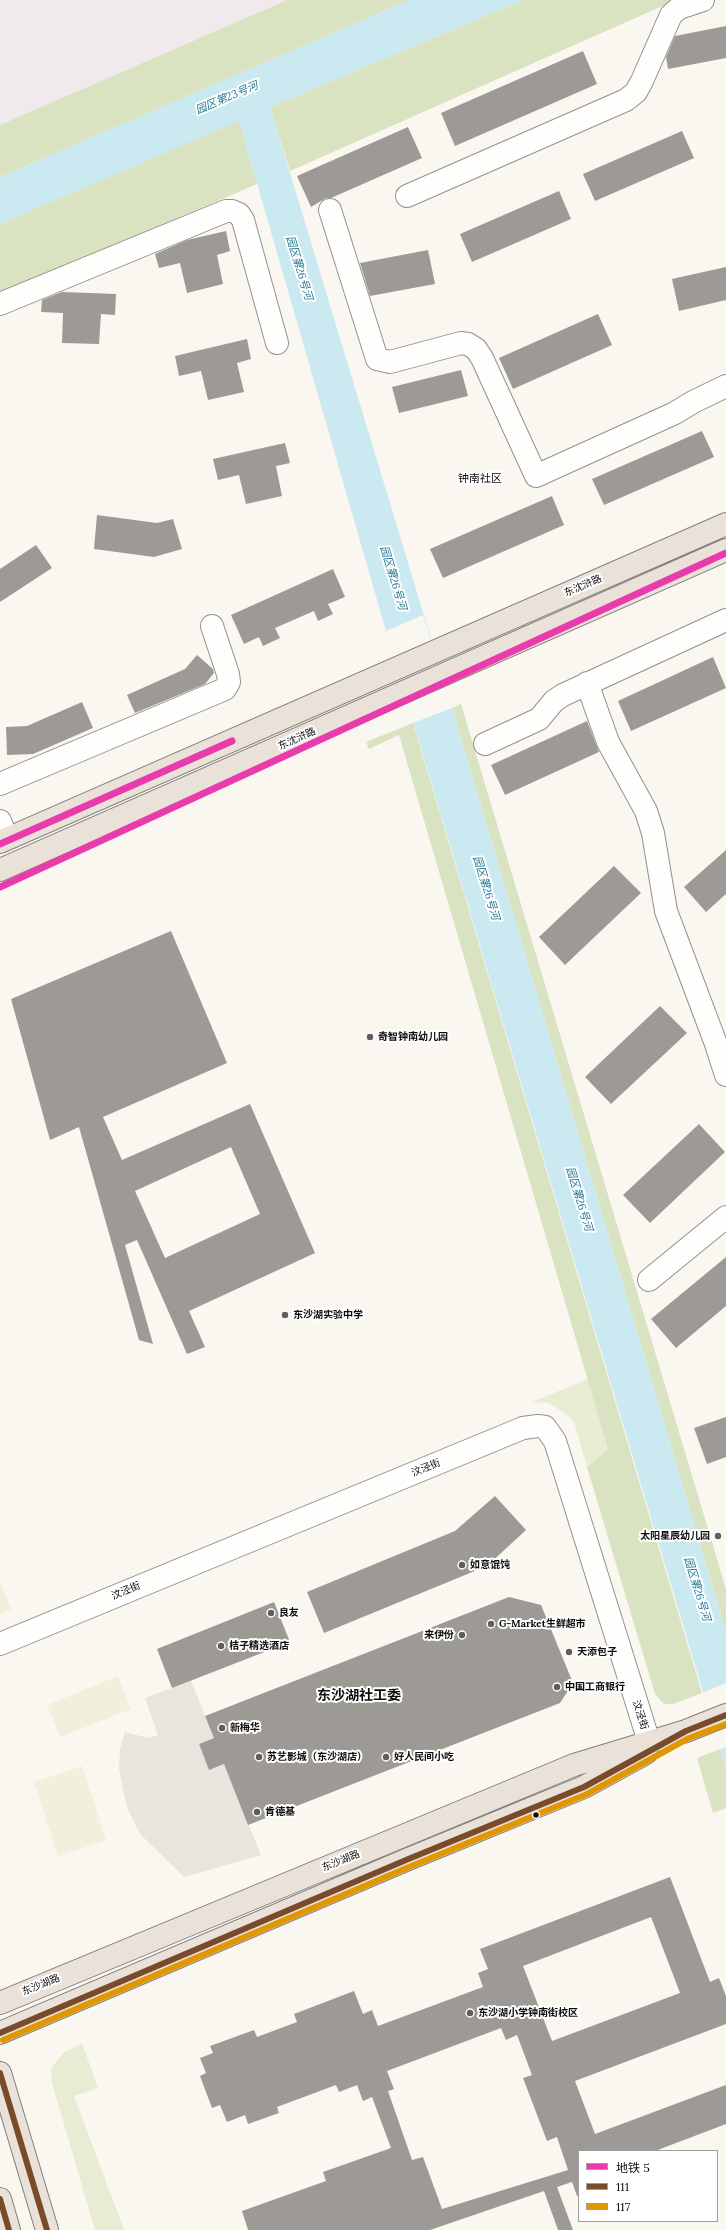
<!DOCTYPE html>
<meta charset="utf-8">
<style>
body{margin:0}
#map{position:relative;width:726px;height:2230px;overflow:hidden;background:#faf6f0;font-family:Lora,"Noto Sans SC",serif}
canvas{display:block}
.legend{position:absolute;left:578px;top:2150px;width:140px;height:72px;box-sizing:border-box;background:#fff;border:1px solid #9e9e9e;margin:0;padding:5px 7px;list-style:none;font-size:12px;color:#0c0c0c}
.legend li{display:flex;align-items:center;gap:8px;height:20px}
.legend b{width:20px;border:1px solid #9e9e9e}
</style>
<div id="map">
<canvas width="726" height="2230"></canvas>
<ul class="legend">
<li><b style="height:5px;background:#e93cac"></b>地铁 5</li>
<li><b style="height:5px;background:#7a4b2a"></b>111</li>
<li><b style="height:5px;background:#e09701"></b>117</li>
</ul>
</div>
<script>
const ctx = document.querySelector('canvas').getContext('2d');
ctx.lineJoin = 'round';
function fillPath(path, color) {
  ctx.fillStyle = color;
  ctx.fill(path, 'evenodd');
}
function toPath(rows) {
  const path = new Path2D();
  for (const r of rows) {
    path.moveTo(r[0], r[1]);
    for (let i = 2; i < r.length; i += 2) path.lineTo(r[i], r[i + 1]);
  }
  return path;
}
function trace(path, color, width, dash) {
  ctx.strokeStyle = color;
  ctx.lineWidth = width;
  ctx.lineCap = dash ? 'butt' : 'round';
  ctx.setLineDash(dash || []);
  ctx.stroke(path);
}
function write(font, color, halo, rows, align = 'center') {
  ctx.font = font + ' Lora,"Noto Sans SC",serif';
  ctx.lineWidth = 4;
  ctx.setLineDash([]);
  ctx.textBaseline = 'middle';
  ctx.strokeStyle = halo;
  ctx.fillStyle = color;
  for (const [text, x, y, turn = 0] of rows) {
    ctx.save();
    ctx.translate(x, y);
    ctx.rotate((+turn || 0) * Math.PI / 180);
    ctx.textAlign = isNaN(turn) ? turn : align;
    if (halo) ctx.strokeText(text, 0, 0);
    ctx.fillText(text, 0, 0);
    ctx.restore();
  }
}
const industrial = toPath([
 [0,0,287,0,0,125]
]);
const green = toPath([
 [588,1379,608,1449,587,1467,575,1425,569,1416,549,1403,532,1402],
 [82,2043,98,2088,74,2096,124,2230,95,2230,52,2083,51,2071,55,2063,65,2052]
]);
const forest = toPath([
 [287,0,410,0,0,177,0,125],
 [523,0,676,0,290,171,270,107],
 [239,120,257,184,0,294,0,224],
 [461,704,726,1589,726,1632,452,708],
 [413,723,702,1693,673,1704,664,1704,655,1694,587,1467,608,1449,399,735,369,749,366,742],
 [720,1749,726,1769,726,1808,713,1813,697,1758]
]);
const pitch = toPath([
 [0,1582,11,1609,0,1614],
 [118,1676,131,1709,60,1737,47,1705],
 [82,1766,106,1840,58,1856,34,1782]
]);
const plaza = toPath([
 [191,1681,214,1738,199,1744,209,1769,224,1764,261,1855,184,1877,140,1834,127,1807,119,1769,120,1749,125,1732,148,1738,158,1735,145,1698]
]);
const water = toPath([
 [410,0,523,0,270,107,452,708,726,1632,726,1769,386,631,239,121,0,224,0,177]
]);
const pier = toPath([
 [423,615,452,708,413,723,386,631],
 [726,1683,726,1747,720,1749,702,1693]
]);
const building = toPath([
 [726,26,726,58,668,69,666,57,675,36],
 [583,51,597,84,455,146,441,113],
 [408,127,422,158,331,198,326,198,311,207,297,176],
 [682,131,694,158,595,201,583,174],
 [559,191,571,219,472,262,460,234],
 [226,231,230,251,217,255,223,284,187,293,180,263,159,268,155,254,187,240],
 [428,250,435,284,370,296,360,263],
 [726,267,726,300,679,311,672,279],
 [62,292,116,294,115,315,101,314,99,344,62,343,63,313,41,312,42,300],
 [598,314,612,345,513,389,499,358],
 [247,339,251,359,237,363,244,392,208,400,201,371,179,376,175,356],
 [461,370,468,396,399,413,392,387],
 [702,431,714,457,604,505,592,479],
 [285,443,290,463,276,466,282,496,246,504,239,475,218,480,213,459],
 [552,496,564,525,443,578,430,549],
 [97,515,157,523,173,519,182,549,154,557,94,549],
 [36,545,52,568,0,602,0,569],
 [333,569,345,597,328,604,333,614,318,621,314,611,275,628,280,638,263,646,259,637,244,644,231,615],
 [197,655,213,669,214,673,205,684,135,713,127,695,185,669],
 [713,657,726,688,631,731,618,701],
 [82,702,93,728,33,754,7,755,6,727,27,726],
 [587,721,599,752,505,795,491,765],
 [726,850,726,894,706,912,684,887],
 [614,866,641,893,565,965,539,937],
 [171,931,227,1063,103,1117,122,1160,250,1104,315,1253,189,1311,205,1347,187,1354,137,1240,125,1245,153,1344,139,1340,79,1127,50,1140,11,999],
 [231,1147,260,1214,165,1258,135,1191],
 [660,1006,687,1033,611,1104,585,1077],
 [699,1124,725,1152,650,1223,623,1195],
 [726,1257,726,1306,676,1348,651,1319],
 [726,1417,726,1457,707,1464,694,1428],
 [495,1496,526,1530,487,1566,324,1633,307,1592,455,1531],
 [509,1597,541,1605,573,1683,560,1703,248,1825,224,1764,209,1770,199,1744,214,1738,205,1716],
 [274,1602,290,1642,172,1688,157,1649],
 [670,1877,710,1982,719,1978,726,1996,726,2024,575,2081,595,2134,726,2085,726,2124,655,2151,579,2151,579,2196,577,2196,572,2182,557,2187,573,2230,558,2230,544,2191,430,2230,248,2230,242,2211,326,2181,323,2172,391,2148,372,2097,363,2101,357,2085,339,2092,336,2085,277,2107,279,2113,248,2124,245,2115,227,2122,220,2105,212,2108,200,2076,206,2073,200,2058,213,2053,210,2046,254,2030,257,2037,297,2022,294,2014,354,1991,363,2014,372,2010,378,2026,483,1987,478,1973,488,1969,480,1949],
 [651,1917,680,1993,552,2041,523,1966],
 [501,2028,506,2040,517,2035,532,2075,523,2078,547,2141,557,2137,568,2170,442,2209,423,2157,412,2160,388,2091,394,2089,387,2071]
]);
const minor = toPath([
 [407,196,626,100,636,92,642,81,671,15,679,8,703,0],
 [330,210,377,359,390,362,461,343,468,344,476,349,482,358,536,476,675,413,693,402,726,386],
 [0,304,226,211,232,211,239,214,243,220,277,343],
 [587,683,608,742,646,811,653,833,666,911,716,1044,726,1075],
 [485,744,539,719,554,701,563,695,726,620],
 [0,784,225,689,229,682,228,674,212,626],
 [0,821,7,838],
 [649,1280,726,1217],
 [0,1644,523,1428,538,1426,545,1427,555,1441,649,1742]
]);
const major = toPath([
 [0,842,726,524],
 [0,870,726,550],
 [0,2003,574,1765,686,1731,726,1715],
 [0,2033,406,1860,584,1787,646,1753],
 [0,2073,47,2230],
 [0,2199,9,2230]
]);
const bus1 = toPath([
 [0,2033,406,1860,584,1787,686,1731,726,1715],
 [0,2073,47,2230],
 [0,2199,9,2230]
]);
const bus2 = toPath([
 [3,2040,409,1867,587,1794,689,1738,726,1724]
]);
const metro1 = toPath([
 [0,844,232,741],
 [0,887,726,553]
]);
const markers = [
 [370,1037,4,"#5f5e5c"],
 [285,1315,4,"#5f5e5c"],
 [718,1536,4,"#5f5e5c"],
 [462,1565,4,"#5f5e5c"],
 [271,1613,4,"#5f5e5c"],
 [491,1624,4,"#5f5e5c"],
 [462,1635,4,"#5f5e5c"],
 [221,1646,4,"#5f5e5c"],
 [569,1652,4,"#5f5e5c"],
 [557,1687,4,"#5f5e5c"],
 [222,1728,4,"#5f5e5c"],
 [259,1757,4,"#5f5e5c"],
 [386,1757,4,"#5f5e5c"],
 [257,1812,4,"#5f5e5c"],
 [536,1815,3.5,"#0c0c0c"],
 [470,2013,4,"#5f5e5c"]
];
const streetNames = [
 ["东沈浒路",583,586,-23],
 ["东沈浒路",297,739,-24],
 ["汶泾街",426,1468,-22],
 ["汶泾街",126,1591,-23],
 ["汶泾街",640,1715,72],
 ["东沙湖路",341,1861,-22],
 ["东沙湖路",41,1985,-22]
];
const poiNames = [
 ["奇智钟南幼儿园",378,1037],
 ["东沙湖实验中学",293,1315],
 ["太阳星辰幼儿园",710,1536,"right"],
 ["如意馄饨",470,1565],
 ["良友",279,1613],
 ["G-Market生鲜超市",499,1624],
 ["来伊份",454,1635,"right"],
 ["桔子精选酒店",229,1646],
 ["天添包子",577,1652],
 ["中国工商银行",565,1687],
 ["新梅华",230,1728],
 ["苏艺影城（东沙湖店）",267,1757],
 ["好人民间小吃",394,1757],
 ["肯德基",265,1812],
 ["东沙湖小学钟南街校区",478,2013]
];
const waterNames = [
 ["园区第23号河",227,98,-23],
 ["园区第26号河",299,268,73],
 ["园区第26号河",393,578,73],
 ["园区第26号河",486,888,73],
 ["园区第26号河",579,1199,73],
 ["园区第26号河",697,1589,73]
];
const neighbourhoodNames = [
 ["钟南社区",480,479]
];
const districtNames = [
 ["东沙湖社工委",359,1696]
];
fillPath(industrial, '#f0eaed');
fillPath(green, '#e7ecd2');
fillPath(forest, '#d9e3c1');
fillPath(pitch, '#f0f0dc');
fillPath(plaza, '#e9e4dd');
fillPath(water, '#cbe9f0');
fillPath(pier, '#faf6f0');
fillPath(building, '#9d9a96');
trace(minor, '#93918f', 24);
trace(major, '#807f7c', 24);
trace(minor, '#fefefd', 22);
trace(major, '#eae2d9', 22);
trace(bus1, '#7a4b2a', 6);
trace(bus2, '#e09701', 6);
trace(metro1, '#e93cac', 7);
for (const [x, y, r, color] of markers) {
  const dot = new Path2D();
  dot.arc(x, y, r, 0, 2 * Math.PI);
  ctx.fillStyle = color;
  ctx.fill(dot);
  trace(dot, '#fff', 1.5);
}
write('10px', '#0c0c0c', '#fff', streetNames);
write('bold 10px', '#0c0c0c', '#fff', poiNames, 'left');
write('italic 11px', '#227491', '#fff', waterNames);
write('11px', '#0c0c0c', '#fff', neighbourhoodNames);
write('bold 14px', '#0c0c0c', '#fff', districtNames);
</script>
